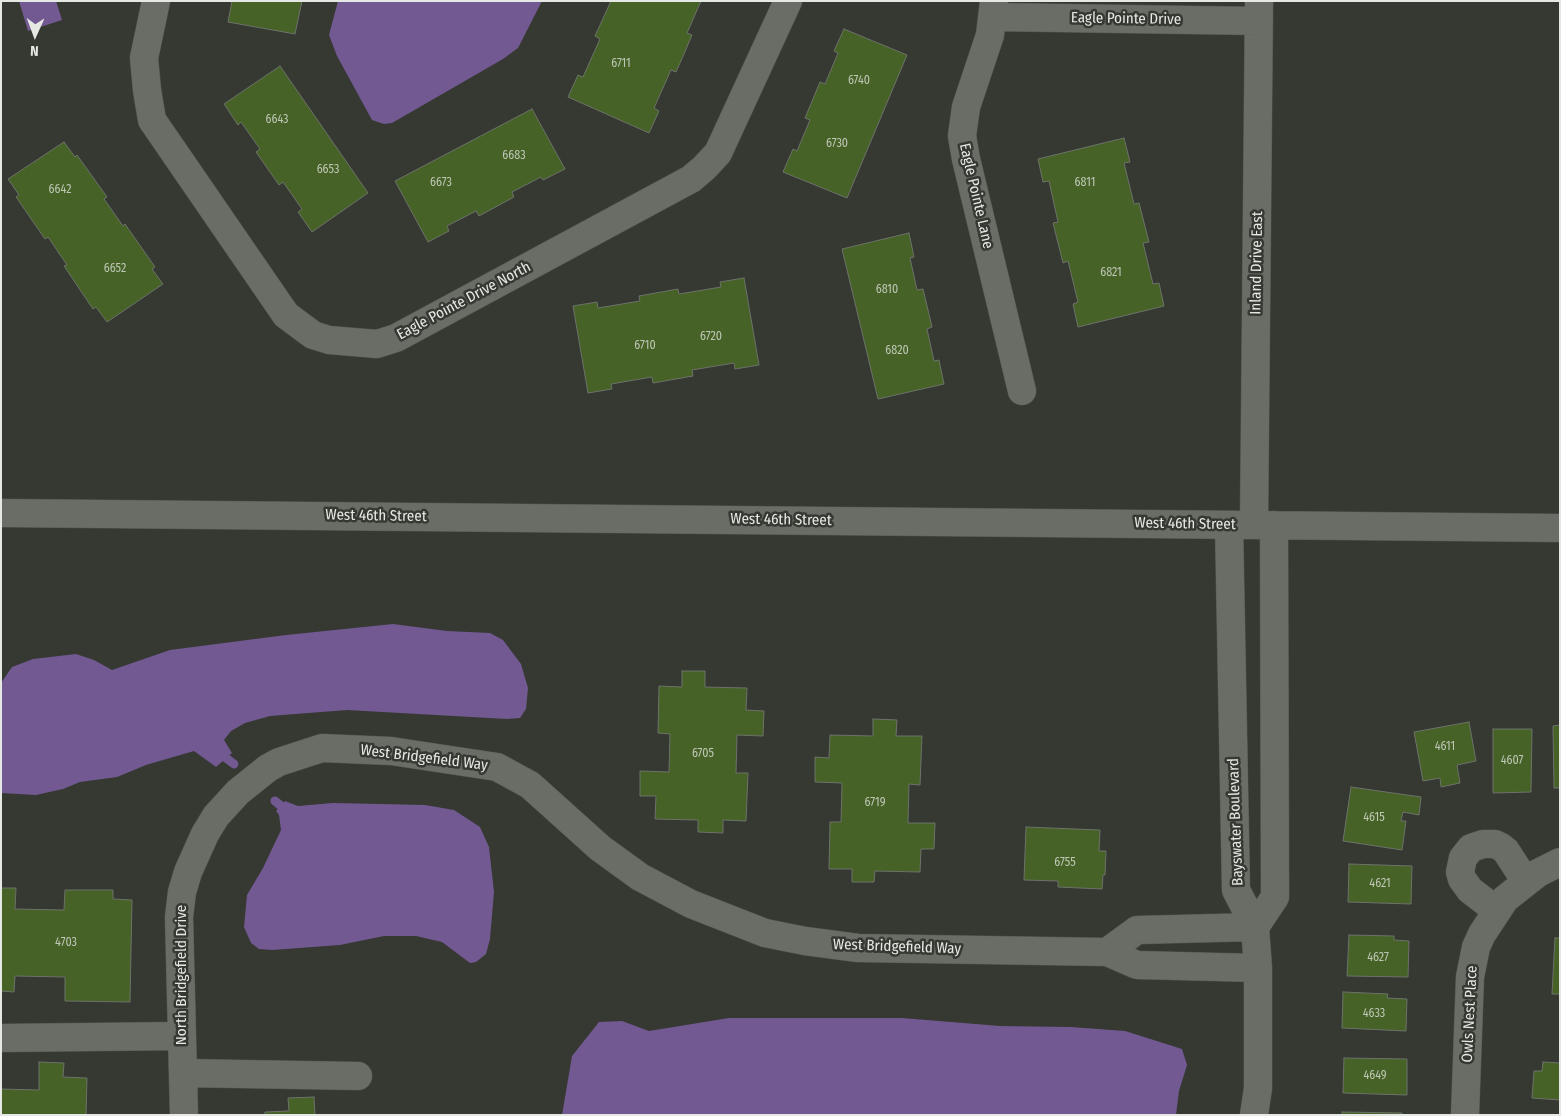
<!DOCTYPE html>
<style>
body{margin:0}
#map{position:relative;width:1561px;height:1116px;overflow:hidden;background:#353932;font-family:"Fira Sans Condensed",sans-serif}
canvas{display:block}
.frame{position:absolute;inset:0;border:2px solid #e6e8e4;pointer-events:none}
.north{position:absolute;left:10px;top:10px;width:50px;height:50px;-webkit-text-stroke:4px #353932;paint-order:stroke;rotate:182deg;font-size:14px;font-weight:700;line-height:20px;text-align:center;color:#e6e8e4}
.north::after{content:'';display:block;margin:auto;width:18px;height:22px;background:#e6e8e4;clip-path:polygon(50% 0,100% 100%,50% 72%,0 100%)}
</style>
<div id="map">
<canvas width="1561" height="1116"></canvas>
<div class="frame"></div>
<div class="north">N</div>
</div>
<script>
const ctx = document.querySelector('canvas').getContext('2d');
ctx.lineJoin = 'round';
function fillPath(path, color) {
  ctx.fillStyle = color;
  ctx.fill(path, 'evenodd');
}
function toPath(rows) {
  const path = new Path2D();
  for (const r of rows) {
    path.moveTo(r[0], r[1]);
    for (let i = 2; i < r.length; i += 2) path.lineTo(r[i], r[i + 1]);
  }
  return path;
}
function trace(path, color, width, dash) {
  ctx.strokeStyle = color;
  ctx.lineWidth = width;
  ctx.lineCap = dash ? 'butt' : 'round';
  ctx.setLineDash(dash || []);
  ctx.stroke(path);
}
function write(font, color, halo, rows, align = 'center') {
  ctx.font = font + ' "Fira Sans Condensed",sans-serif';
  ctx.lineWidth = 5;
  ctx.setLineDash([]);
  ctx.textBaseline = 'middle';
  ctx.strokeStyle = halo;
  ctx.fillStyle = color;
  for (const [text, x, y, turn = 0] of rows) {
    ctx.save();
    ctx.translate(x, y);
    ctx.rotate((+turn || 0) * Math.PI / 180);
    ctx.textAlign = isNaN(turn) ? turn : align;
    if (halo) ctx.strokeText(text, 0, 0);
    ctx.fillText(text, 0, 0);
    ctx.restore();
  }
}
const water = toPath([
 [19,1,56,1,62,20,28,31],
 [338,1,542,1,518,48,503,59,392,123,384,124,372,120,337,56,329,35],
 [393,624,447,631,490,633,503,640,521,664,528,688,526,709,520,718,507,719,347,710,270,716,245,723,231,731,224,740,232,753,216,767,194,751,146,765,117,777,80,782,63,789,36,795,1,793,1,683,12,667,33,659,76,654,94,660,112,670,170,650,286,635],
 [285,801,298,806,333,803,425,805,454,810,480,827,489,847,494,892,490,939,486,954,476,962,470,963,442,942,416,936,384,936,340,945,272,950,259,949,251,943,244,927,247,895,263,868,281,830,279,815,276,811],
 [729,1018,902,1018,1000,1026,1071,1027,1125,1031,1182,1049,1187,1065,1179,1091,1176,1115,562,1115,572,1056,599,1022,622,1021,649,1031]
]);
const stream = toPath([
 [226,758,234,764],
 [275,801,281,806]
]);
const building = toPath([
 [232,1,302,1,295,34,228,22,232,1],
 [611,1,701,1,687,33,692,35,684,54,676,72,671,70,654,108,659,111,649,133,568,97,578,75,583,77,600,39,595,36,611,1],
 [844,29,907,55,847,198,783,172,793,149,797,151,810,120,805,118,820,82,825,84,838,53,834,51,844,29],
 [280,66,368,193,312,232,298,212,302,209,283,182,279,185,256,152,260,149,241,122,238,125,224,104,280,66],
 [532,109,565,169,543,180,541,177,512,192,514,197,479,216,476,211,447,226,449,231,428,242,395,181,532,109],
 [1124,138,1130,162,1124,163,1134,204,1139,203,1149,242,1143,243,1153,284,1159,283,1164,306,1078,327,1073,304,1078,302,1068,261,1063,263,1053,223,1058,222,1049,181,1043,182,1038,159,1124,138],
 [64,142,75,157,77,155,107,197,104,199,123,226,125,224,155,267,152,269,163,284,107,322,96,307,93,309,64,266,67,265,48,237,45,239,16,197,19,195,8,179,64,142],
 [909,233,914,257,910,258,917,290,923,289,932,327,927,329,934,361,939,360,944,384,878,399,842,249,909,233],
 [744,278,759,365,735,369,734,363,692,370,693,376,653,383,652,377,611,384,612,389,588,393,573,306,597,302,598,308,640,301,639,296,678,289,679,294,721,287,720,282,744,278],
 [682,671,705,671,705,687,747,688,746,710,764,711,763,736,737,735,736,773,748,773,746,821,723,820,723,833,698,832,698,820,655,819,656,796,640,796,640,771,669,772,670,734,658,733,659,686,682,687,682,671],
 [873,719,897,720,896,736,922,736,920,785,909,784,908,823,935,823,934,849,921,849,920,872,875,871,874,882,852,882,852,869,829,869,830,822,841,822,842,783,815,782,815,757,829,758,830,735,873,736,873,719],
 [1469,722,1476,761,1457,765,1460,783,1441,787,1440,778,1423,781,1414,732,1469,722],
 [1560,725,1560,788,1554,788,1553,726,1560,725],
 [1493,729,1532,729,1531,792,1493,793,1493,729],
 [1351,787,1421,797,1419,815,1403,812,1401,821,1406,821,1402,850,1343,841,1351,787],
 [1026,827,1100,830,1099,851,1106,851,1105,875,1103,875,1102,889,1058,887,1058,881,1024,880,1026,827],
 [1349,864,1412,866,1411,904,1348,902,1349,864],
 [1,888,16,888,15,909,64,910,65,890,113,890,113,899,132,900,130,1002,65,1001,65,977,15,976,14,992,1,991,1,888],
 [1349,935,1394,936,1394,940,1409,941,1408,977,1347,976,1349,935],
 [1555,938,1560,938,1560,994,1552,994,1555,938],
 [1343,992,1388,994,1387,998,1407,999,1406,1031,1342,1028,1343,992],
 [1344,1058,1407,1059,1407,1095,1343,1093,1344,1058],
 [39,1062,64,1063,63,1077,87,1078,86,1115,1,1115,1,1089,39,1090,39,1062],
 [1543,1062,1560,1063,1560,1100,1532,1098,1534,1071,1542,1071,1543,1062],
 [314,1097,315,1115,265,1115,265,1112,289,1111,288,1098,314,1097],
 [1342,1112,1402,1113,1402,1115,1342,1115,1342,1112]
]);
const minor = toPath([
 [156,1,144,58,147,90,152,120,286,315,313,335,329,340,377,344,396,338,691,179,704,168,718,153,788,1],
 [994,1,990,35,966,107,962,136,966,159,1022,391],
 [993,17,1259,21],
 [1,513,1560,528],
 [1229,525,1236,890,1255,927,1258,968,1258,1088,1254,1115],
 [1254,525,1259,1],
 [1496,910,1470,890,1462,879,1460,872,1463,858,1471,848,1483,844,1495,844,1501,847,1506,851,1526,882],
 [1255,927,1275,897,1274,525],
 [1107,952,1137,930,1255,927],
 [1,1038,181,1036],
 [183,1073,358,1076],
 [184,1115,179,917,182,892,188,872,205,834,216,816,238,792,268,768,279,762,322,748,391,751,497,767,530,785,600,848,640,877,691,904,765,933,805,941,858,948,1107,952,1137,965,1258,968],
 [1465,1115,1470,977,1476,947,1482,934,1505,899,1538,873,1560,862]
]);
const numberNames = [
 ["6711",621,64],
 ["6740",859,81],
 ["6643",277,120],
 ["6730",837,144],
 ["6683",514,156],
 ["6653",328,170],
 ["6673",441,183],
 ["6811",1085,183],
 ["6642",60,190],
 ["6652",115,269],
 ["6821",1111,273],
 ["6810",887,290],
 ["6720",711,337],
 ["6710",645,346],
 ["6820",897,351],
 ["4611",1445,747],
 ["6705",703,754],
 ["4607",1512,761],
 ["6719",875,803],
 ["4615",1374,818],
 ["6755",1065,863],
 ["4621",1380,884],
 ["4703",66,943],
 ["4627",1378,958],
 ["4633",1374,1014],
 ["4649",1375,1076]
];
const streetNames = [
 ["Eagle Pointe Drive",1126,19,1],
 ["Eagle Pointe Lane",976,196,77],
 ["Inland Drive East",1257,263,-89],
 ["Eagle Pointe Drive North",464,301,-28],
 ["West 46th Street",376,516,1],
 ["West 46th Street",781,520,1],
 ["West 46th Street",1185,524,1],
 ["West Bridgefield Way",424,758,7],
 ["Bayswater Boulevard",1236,822,-92],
 ["West Bridgefield Way",897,947,2],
 ["North Bridgefield Drive",182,975,-90],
 ["Owls Nest Place",1470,1014,-87]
];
fillPath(water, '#725992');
trace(stream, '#725992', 9);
fillPath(building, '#466227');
trace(building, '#6d726a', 1);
trace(minor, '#51544f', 29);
trace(minor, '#696d65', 28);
write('12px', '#bec6b5', null, numberNames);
write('15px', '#e6e8e4', '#353932', streetNames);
</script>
